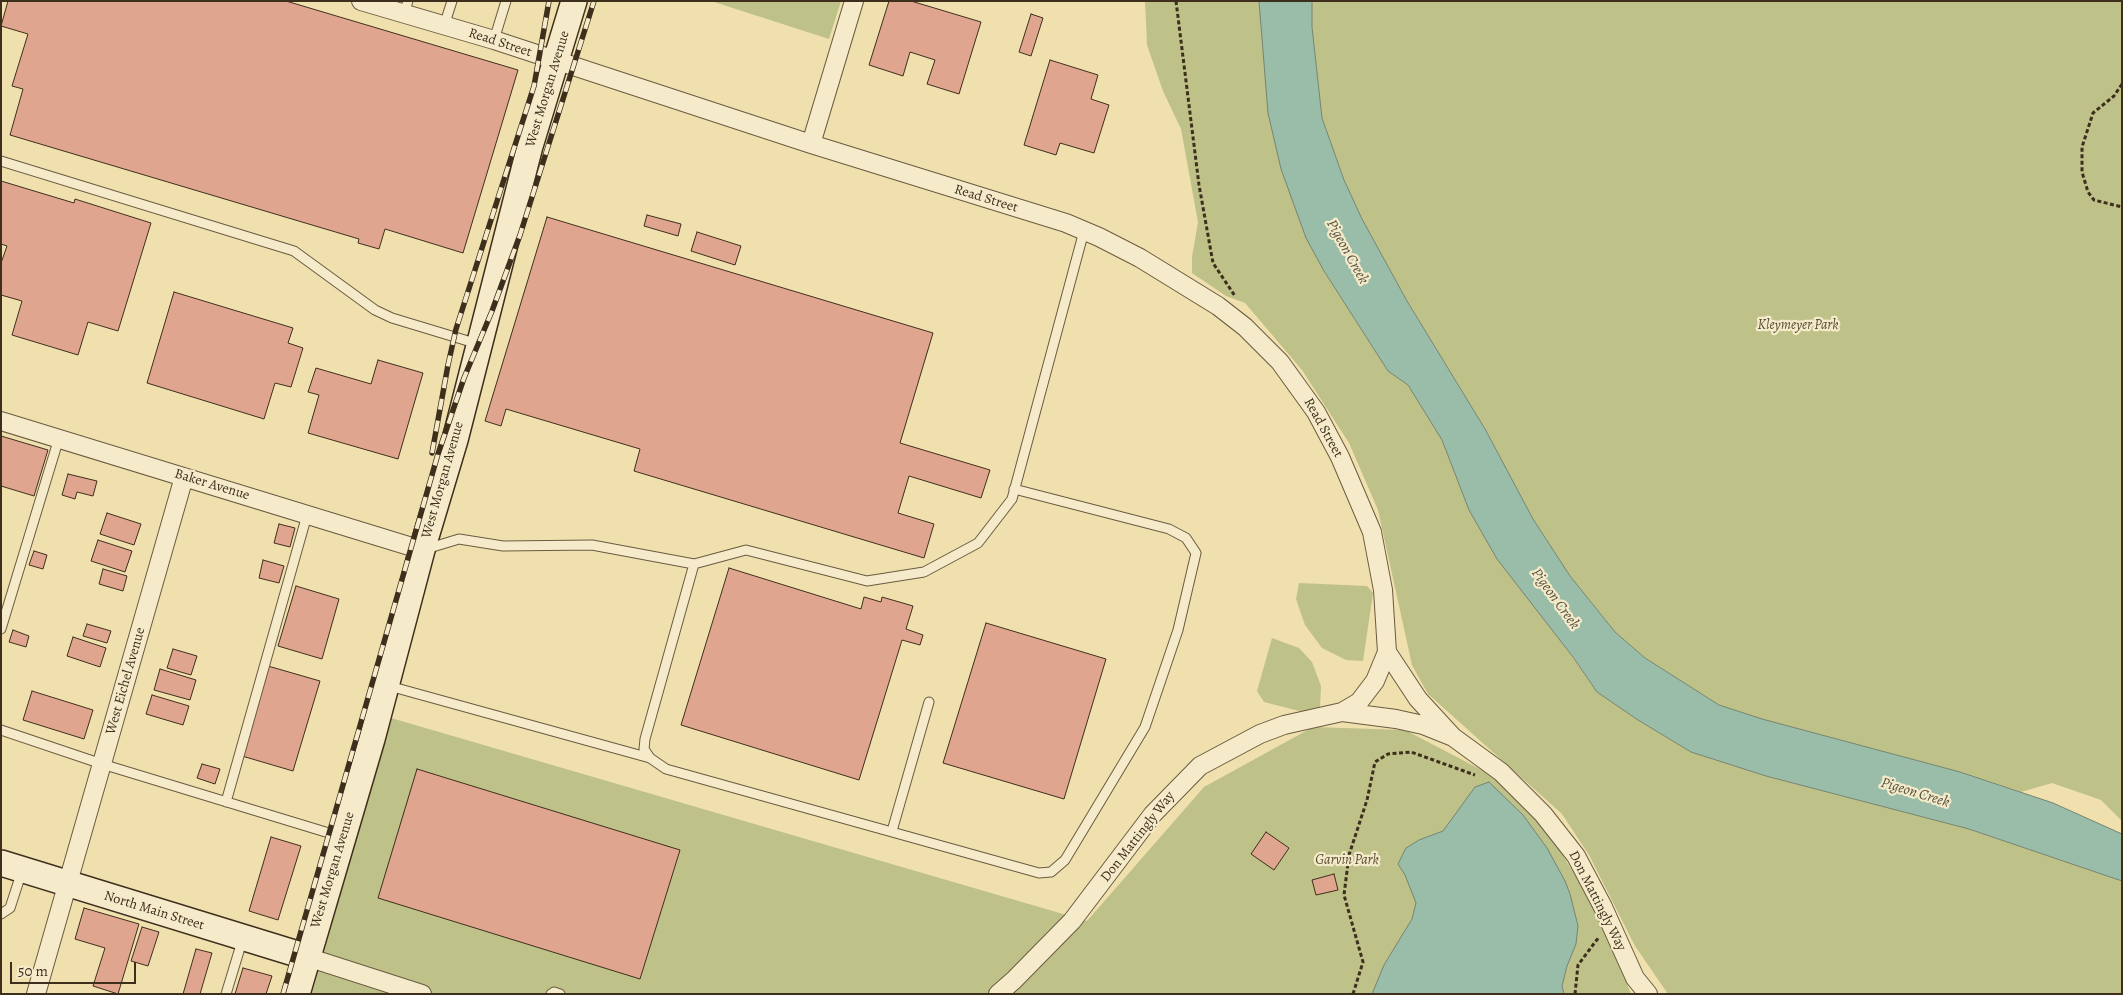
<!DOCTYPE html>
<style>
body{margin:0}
#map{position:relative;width:2123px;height:995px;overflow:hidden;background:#f0e0ae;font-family:Alegreya,serif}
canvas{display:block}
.frame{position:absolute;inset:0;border:2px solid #3e2f1d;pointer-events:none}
.scale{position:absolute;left:10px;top:962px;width:126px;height:22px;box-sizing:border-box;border:2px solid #3e2f1d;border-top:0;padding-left:6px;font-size:15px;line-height:18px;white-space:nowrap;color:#3e2f1d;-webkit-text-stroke:4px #f5ebca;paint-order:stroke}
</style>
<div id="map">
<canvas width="2123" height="995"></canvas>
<div class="frame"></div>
<div class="scale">50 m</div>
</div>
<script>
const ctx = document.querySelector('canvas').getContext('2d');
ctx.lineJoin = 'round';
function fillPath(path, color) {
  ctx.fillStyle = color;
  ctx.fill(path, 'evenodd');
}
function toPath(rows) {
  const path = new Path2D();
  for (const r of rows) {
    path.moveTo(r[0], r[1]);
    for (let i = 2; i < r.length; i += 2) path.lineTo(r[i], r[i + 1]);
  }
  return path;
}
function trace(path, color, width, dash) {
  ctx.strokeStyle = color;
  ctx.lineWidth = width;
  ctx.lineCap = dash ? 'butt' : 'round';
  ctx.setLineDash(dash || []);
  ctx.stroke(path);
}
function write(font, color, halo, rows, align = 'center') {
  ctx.font = font + ' Alegreya,serif';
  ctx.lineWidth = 4.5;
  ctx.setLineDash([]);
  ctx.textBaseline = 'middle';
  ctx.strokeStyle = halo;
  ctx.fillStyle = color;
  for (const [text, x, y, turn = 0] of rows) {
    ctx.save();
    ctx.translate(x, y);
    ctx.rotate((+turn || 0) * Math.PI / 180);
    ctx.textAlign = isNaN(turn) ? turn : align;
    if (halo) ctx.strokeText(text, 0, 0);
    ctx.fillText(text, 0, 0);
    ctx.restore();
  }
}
const green = toPath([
 [711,1,841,1,829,39],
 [1145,1,1259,1,1269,113,1324,271,1388,371,1408,384,1442,440,1469,510,1597,692,1638,720,1691,752,1766,776,1969,829,2117,879,2122,882,2122,994,1668,994,1635,946,1589,855,1562,814,1428,694,1412,665,1378,510,1349,443,1302,370,1245,303,1226,296,1192,273,1192,257,1198,222,1181,129,1163,91,1147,45],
 [1312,1,2122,1,2122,821,2101,800,2052,783,2021,792,1960,772,1761,719,1719,705,1645,658,1615,632,1570,576,1533,519,1485,429,1407,301,1362,219,1344,180,1322,118,1312,27],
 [1299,583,1367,586,1373,593,1363,661,1346,660,1322,648,1305,625,1296,599],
 [1272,638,1299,648,1312,662,1321,686,1320,709,1303,712,1264,702,1257,691],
 [391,718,1087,921,1204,787,1313,727,1405,730,1499,779,1554,841,1600,916,1631,994,312,994]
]);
const water = toPath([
 [1259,1,1312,1,1312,27,1322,118,1344,180,1362,219,1407,301,1485,429,1533,519,1570,576,1615,632,1645,658,1719,705,1762,719,1960,772,2053,803,2122,834,2122,881,1969,829,1766,776,1691,752,1638,720,1597,692,1573,657,1497,559,1469,510,1442,440,1408,385,1388,371,1324,271,1306,238,1281,169,1268,113,1259,1],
 [1489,782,1523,815,1547,848,1565,881,1570,894,1578,926,1576,944,1567,966,1562,986,1564,994,1372,994,1384,965,1412,919,1416,903,1405,875,1398,864,1406,848,1419,840,1443,831,1475,787,1489,782]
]);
const building = toPath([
 [8,1,286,1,518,70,463,253,385,229,379,249,358,243,359,239,10,135,23,89,12,86,28,34,1,26,8,1],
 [889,1,911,1,981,22,959,94,927,84,935,60,910,52,903,76,869,65,889,1],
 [1031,14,1043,18,1031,56,1019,52,1031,14],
 [1050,60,1098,75,1091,99,1109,105,1094,153,1060,143,1056,155,1024,145,1050,60],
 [1,181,74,203,75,199,151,223,118,331,88,322,78,355,12,335,22,301,1,295,1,263,7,246,1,244,1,181],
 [647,215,681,224,678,236,644,226,647,215],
 [547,217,933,333,900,443,990,470,981,498,909,476,898,513,934,524,924,558,634,471,640,449,506,409,501,426,485,421,547,217],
 [697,232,741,246,735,265,691,251,697,232],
 [174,292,293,328,288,343,303,348,291,387,275,383,264,419,147,383,174,292],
 [378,360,423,373,398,459,308,433,319,395,308,392,316,368,371,384,378,360],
 [1,436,48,450,34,496,1,486,1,436],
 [68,474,97,481,93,496,77,492,75,499,62,495,68,474],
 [107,513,141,524,134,545,100,534,107,513],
 [279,524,295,528,290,547,274,543,279,524],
 [98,540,132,551,125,572,91,561,98,540],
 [34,551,47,555,43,569,29,565,34,551],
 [263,560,284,566,279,583,259,578,263,560],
 [729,568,861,609,864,597,881,602,882,597,913,606,906,629,923,635,920,645,902,640,859,780,681,725,729,568],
 [103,569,127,576,123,591,99,584,103,569],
 [296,586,339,599,322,659,278,646,296,586],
 [986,623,1106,659,1064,799,943,763,986,623],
 [87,624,111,631,107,643,83,636,87,624],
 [13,630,29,636,26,647,9,642,13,630],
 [73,637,106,648,100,667,67,656,73,637],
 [173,649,197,656,191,675,167,668,173,649],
 [268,666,320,681,293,771,242,756,268,666],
 [160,669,196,680,190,700,154,690,160,669],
 [32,691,93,710,84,739,23,720,32,691],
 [152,695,189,706,183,725,146,714,152,695],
 [202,764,220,769,215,784,197,778,202,764],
 [417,769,680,850,640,979,378,898,417,769],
 [1266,832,1289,848,1274,870,1251,854,1266,832],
 [271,837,301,846,278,920,249,911,271,837],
 [1334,874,1338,890,1316,895,1312,880,1334,874],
 [84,908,139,924,118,994,93,986,105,948,75,939,84,908],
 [142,927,159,932,148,966,131,961,142,927],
 [196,949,212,953,200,994,183,994,196,949],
 [243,968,272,976,266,994,235,994,243,968]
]);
const path = toPath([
 [1176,1,1199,185,1213,263,1235,296],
 [2122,84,2114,96,2093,113,2082,147,2082,172,2088,192,2094,200,2122,207],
 [1353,994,1363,962,1344,895,1349,855,1367,800,1375,762,1388,754,1411,752,1475,775],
 [1575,994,1578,965,1599,937]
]);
const lane = toPath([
 [404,14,408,1],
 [444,26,452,1],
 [494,40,506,1],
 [1,161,294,251,375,310,392,318,478,344],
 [426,549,459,539,503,546,592,545,694,564,746,550,867,581,924,572,978,543,1012,499,1084,231],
 [694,564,645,739,644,749,650,758,666,769,1039,873,1051,872,1065,860,1145,727,1178,630,1196,553,1186,538,1169,529,1014,489],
 [1,629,59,438],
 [389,686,650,758],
 [1,730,102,764,342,837],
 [226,802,307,515],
 [892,831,929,702],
 [1,914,10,908,22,871],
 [226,994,243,938],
 [551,994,554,992,560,994]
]);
const street = toPath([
 [361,1,494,40,811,144,1066,223,1099,237,1140,258,1218,306,1245,327,1280,362,1316,412,1340,457,1372,532,1383,590,1387,652,1418,699,1453,737],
 [811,144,854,1],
 [1,421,422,550],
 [1342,712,1359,702,1375,681,1387,652],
 [307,957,422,994],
 [36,994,184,477],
 [998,994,1014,980,1072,921,1153,814,1200,766,1260,734,1284,725,1342,712,1396,719,1423,725,1453,737,1501,772,1543,814,1576,856,1603,907,1635,978,1648,994]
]);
const secondary = toPath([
 [1,863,307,957],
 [297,994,372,739,422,550,455,440,530,146,574,1]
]);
const rail = toPath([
 [432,453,448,365,456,329,534,86,549,1],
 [283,994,438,454,464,378,492,311,520,235,594,1]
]);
const streetNames = [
 ["Read Street",500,43,18],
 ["West Morgan Avenue",548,89,-73],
 ["Read Street",986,199,17],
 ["Read Street",1323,428,61],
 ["West Morgan Avenue",443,480,-74],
 ["Baker Avenue",212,485,17],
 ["West Eichel Avenue",126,681,-74],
 ["Don Mattingly Way",1138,837,-52],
 ["West Morgan Avenue",333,870,-73],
 ["Don Mattingly Way",1597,901,63],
 ["North Main Street",154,911,17]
];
const parkNames = [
 ["Kleymeyer Park",1798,326],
 ["Garvin Park",1347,861]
];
const waterNames = [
 ["Pigeon Creek",1347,252,61],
 ["Pigeon Creek",1555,599,54],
 ["Pigeon Creek",1915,793,17]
];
fillPath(green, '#bec188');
fillPath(water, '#9abda9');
trace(water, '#758471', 1);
fillPath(building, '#e0a58e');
trace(building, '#3e2f1d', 1);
trace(lane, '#6a5b41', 11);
trace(street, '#6a5b41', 20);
trace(secondary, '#3e2f1d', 28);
trace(path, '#3e2f1d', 3, [4, 2.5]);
trace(lane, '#f5ebca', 9);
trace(street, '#f5ebca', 18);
trace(secondary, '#f5ebca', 25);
trace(rail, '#3e2f1d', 5.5);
trace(rail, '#f5ebca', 4, [11]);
write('14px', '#3e2f1d', '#f5ebca', streetNames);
write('italic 14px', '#584c32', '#f5ebca', parkNames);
write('italic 15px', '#555240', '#f5ebca', waterNames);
</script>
